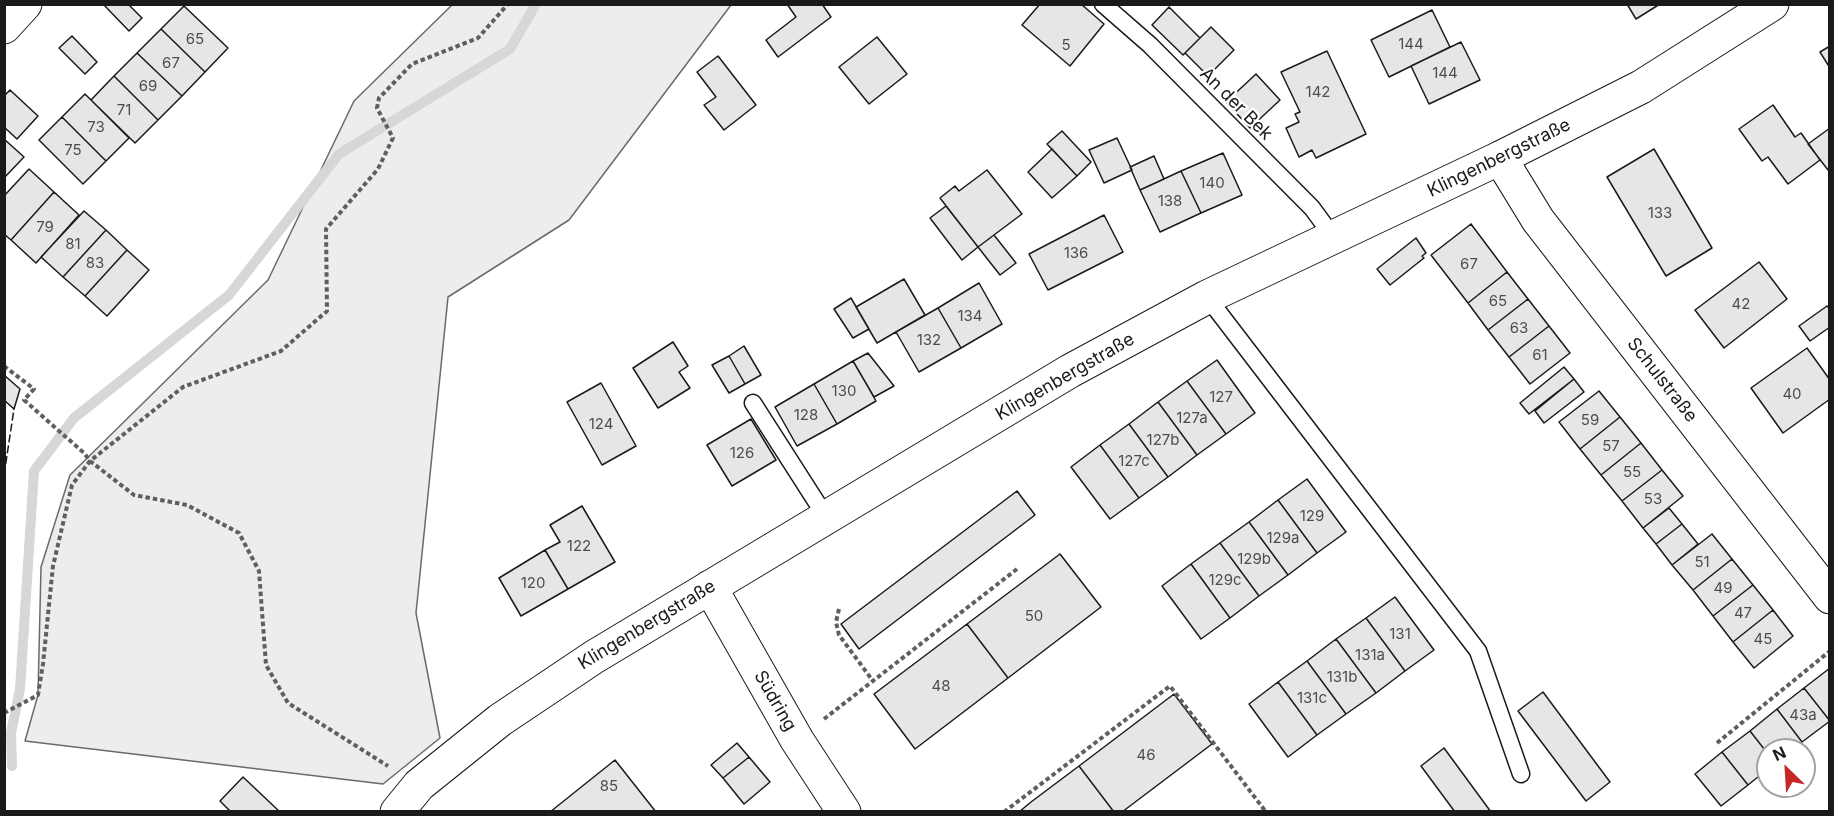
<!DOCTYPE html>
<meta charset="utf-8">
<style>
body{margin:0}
#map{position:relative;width:1834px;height:816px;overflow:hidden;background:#fff;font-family:Inter,sans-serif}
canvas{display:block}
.frame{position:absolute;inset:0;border:6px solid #1a1a1a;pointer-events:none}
.north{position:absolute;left:1756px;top:738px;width:60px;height:60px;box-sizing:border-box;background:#fff;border:2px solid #a3a3a3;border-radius:50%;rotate:335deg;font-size:16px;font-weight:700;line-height:24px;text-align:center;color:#1a1a1a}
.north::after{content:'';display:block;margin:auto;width:21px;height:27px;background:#c62828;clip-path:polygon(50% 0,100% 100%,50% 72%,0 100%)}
</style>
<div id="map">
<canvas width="1834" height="816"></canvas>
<div class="frame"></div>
<div class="north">N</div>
</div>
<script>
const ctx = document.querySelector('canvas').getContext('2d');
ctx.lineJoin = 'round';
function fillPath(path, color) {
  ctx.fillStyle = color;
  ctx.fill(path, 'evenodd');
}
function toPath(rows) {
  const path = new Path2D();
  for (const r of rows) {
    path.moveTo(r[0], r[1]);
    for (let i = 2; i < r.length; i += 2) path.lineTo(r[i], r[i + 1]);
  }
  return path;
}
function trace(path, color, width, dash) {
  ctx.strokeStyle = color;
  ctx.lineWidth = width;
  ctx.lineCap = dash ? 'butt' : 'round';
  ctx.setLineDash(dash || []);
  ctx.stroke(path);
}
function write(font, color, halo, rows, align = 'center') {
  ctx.font = font + ' Inter,sans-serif';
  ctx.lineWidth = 4.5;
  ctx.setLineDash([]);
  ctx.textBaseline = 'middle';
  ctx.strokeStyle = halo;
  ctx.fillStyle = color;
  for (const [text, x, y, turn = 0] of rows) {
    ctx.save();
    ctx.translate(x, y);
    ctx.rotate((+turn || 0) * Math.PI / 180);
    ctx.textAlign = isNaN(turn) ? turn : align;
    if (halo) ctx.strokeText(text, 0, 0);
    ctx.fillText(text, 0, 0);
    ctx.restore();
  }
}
const green = toPath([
 [452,5,731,5,569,220,448,297,416,613,440,738,383,784,25,741,38,695,41,567,70,475,268,280,354,101,452,5]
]);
const stream = toPath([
 [12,766,11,733,20,689,34,471,74,418,229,295,339,154,510,49,536,4]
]);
const building = toPath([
 [103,4,128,4,142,18,129,31,103,4],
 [787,4,822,4,831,17,778,57,766,40,796,17,787,4],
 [1040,4,1081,4,1104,24,1070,66,1022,25,1040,4],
 [1627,4,1660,4,1636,19,1627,4],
 [184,6,228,48,205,72,161,29,184,6],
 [1169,7,1200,38,1183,55,1152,25,1169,7],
 [1432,10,1450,47,1389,77,1371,40,1432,10],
 [1211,27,1234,50,1208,76,1185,53,1211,27],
 [161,29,205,72,182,96,137,53,161,29],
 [72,36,97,62,85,74,59,48,72,36],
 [877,37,907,74,869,104,839,67,877,37],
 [1461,42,1480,80,1429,104,1411,66,1461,42],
 [1830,46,1830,68,1820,52,1830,46],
 [1327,51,1366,134,1316,158,1312,150,1299,157,1286,128,1299,122,1295,114,1300,112,1281,72,1327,51],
 [137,53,182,96,158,120,114,76,137,53],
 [718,56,756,105,724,130,704,105,716,97,697,72,718,56],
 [1256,74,1280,100,1250,128,1226,102,1256,74],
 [114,76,158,120,135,143,91,100,114,76],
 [10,90,38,116,17,139,4,127,4,96,10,90],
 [85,94,129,138,106,161,62,117,85,94],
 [1773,105,1795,137,1801,133,1820,160,1788,184,1768,157,1762,161,1739,129,1773,105],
 [62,117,106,161,83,184,39,140,62,117],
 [1830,128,1830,169,1828,170,1808,144,1830,128],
 [1062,131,1091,162,1077,176,1047,144,1062,131],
 [1117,138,1132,170,1104,183,1089,150,1117,138],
 [4,139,24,157,4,178,4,139],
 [1052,149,1077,176,1052,198,1028,172,1052,149],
 [1654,149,1712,248,1666,276,1607,177,1654,149],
 [1223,153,1242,195,1201,213,1181,171,1223,153],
 [1154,156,1164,179,1140,190,1130,167,1154,156],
 [29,169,54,192,11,240,4,234,4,196,29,169],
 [987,170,1022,214,978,247,940,198,955,186,959,191,987,170],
 [1181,171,1201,213,1160,232,1140,190,1181,171],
 [54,192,79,215,36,263,11,240,54,192],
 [946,206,978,247,962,260,930,218,946,206],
 [84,211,106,230,63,277,41,257,84,211],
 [1104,215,1123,252,1048,290,1029,254,1104,215],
 [1471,224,1507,272,1468,303,1431,255,1471,224],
 [106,230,127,250,85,296,63,277,106,230],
 [994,235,1016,263,1000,275,978,247,994,235],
 [1416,238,1426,253,1422,256,1424,258,1390,285,1377,269,1416,238],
 [127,250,149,270,107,316,85,296,127,250],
 [1759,262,1787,299,1724,348,1695,310,1759,262],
 [1507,272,1528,299,1488,330,1468,303,1507,272],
 [904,279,925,315,877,343,856,307,904,279],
 [979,283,1002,324,961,348,938,308,979,283],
 [851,298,869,329,853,338,834,309,851,298],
 [1528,299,1549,326,1509,357,1488,330,1528,299],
 [1827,306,1830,309,1830,327,1810,341,1799,326,1827,306],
 [938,308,961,348,919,372,896,332,938,308],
 [1549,326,1570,353,1530,384,1509,357,1549,326],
 [673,342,688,366,679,372,690,388,658,408,633,368,673,342],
 [744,346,761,375,745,384,729,356,744,346],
 [1807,348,1830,380,1830,399,1783,433,1751,388,1807,348],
 [868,353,894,386,874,397,853,361,868,353],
 [729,356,745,384,729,393,712,365,729,356],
 [1217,360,1255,413,1226,434,1187,381,1217,360],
 [853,361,876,401,837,424,814,384,853,361],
 [1564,367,1574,379,1529,414,1520,403,1564,367],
 [4,375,20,389,14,409,4,400,4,375],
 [1574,379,1584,392,1544,423,1535,411,1574,379],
 [1187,381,1226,434,1197,455,1158,402,1187,381],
 [601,383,636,446,602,465,567,402,601,383],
 [814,384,837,424,797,446,775,407,814,384],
 [1599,391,1620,417,1580,449,1559,422,1599,391],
 [1158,402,1197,455,1168,477,1129,424,1158,402],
 [1620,417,1641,443,1601,475,1580,449,1620,417],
 [751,419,776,460,732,486,707,445,751,419],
 [1129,424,1168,477,1139,498,1100,445,1129,424],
 [1641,443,1662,470,1622,501,1601,475,1641,443],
 [1100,445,1139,498,1110,519,1071,467,1100,445],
 [1662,470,1683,496,1643,528,1622,501,1662,470],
 [1307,479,1346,532,1317,553,1278,500,1307,479],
 [1017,491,1035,515,859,649,841,624,1017,491],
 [1278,500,1317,553,1288,575,1249,522,1278,500],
 [582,506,615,562,568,589,545,550,560,542,550,525,582,506],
 [1669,508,1682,524,1656,544,1643,528,1669,508],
 [1249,522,1288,575,1259,596,1220,543,1249,522],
 [1682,524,1698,544,1672,565,1656,544,1682,524],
 [1712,534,1732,559,1693,590,1672,565,1712,534],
 [1220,543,1259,596,1230,618,1191,564,1220,543],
 [545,550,568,589,521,616,499,578,545,550],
 [1060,554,1101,607,1008,678,967,624,1060,554],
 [1732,559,1753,585,1713,616,1693,590,1732,559],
 [1191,564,1230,618,1201,639,1162,586,1191,564],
 [1753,585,1773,610,1733,642,1713,616,1753,585],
 [1395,597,1434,650,1405,671,1366,618,1395,597],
 [1773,610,1793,636,1754,668,1733,642,1773,610],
 [1366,618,1405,671,1376,693,1336,639,1366,618],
 [967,624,1008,678,915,749,874,694,967,624],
 [1336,639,1376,693,1346,714,1307,661,1336,639],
 [1307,661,1346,714,1317,735,1278,682,1307,661],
 [1830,668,1830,721,1804,688,1830,668],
 [1278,682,1317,735,1288,757,1249,704,1278,682],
 [1804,688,1830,721,1802,742,1777,709,1804,688],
 [1543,692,1610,782,1586,801,1518,711,1543,692],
 [1174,694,1212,744,1122,812,1114,812,1079,766,1174,694],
 [1777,709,1802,742,1792,750,1768,750,1768,754,1750,731,1777,709],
 [1750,731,1768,754,1768,769,1748,785,1722,752,1750,731],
 [737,743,749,757,723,778,711,765,737,743],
 [1444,748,1491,812,1455,812,1421,766,1444,748],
 [1722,752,1748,785,1721,806,1695,774,1722,752],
 [749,757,770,782,744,804,723,778,749,757],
 [615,760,656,812,550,812,615,760],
 [1079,766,1114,812,1019,812,1031,802,1079,766],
 [243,777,280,812,231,812,220,801,243,777]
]);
const path = toPath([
 [4,366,34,389,24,400,84,453,90,461,134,495,187,505,239,533,259,571,266,665,288,703,388,766],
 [839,609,836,622,839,635,873,681],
 [4,713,38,695,43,664,53,566,72,485,90,461,183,387,281,351,327,311,326,229,378,169,393,138,377,108,379,98,412,64,478,38,508,4],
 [824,719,1017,569],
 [1717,743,1830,651],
 [1004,812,1170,686,1266,812]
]);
const service = toPath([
 [1103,4,1150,45,1312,208,1334,238],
 [1207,297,1478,651,1521,774],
 [753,403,826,517]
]);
const minor = toPath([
 [4,27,25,4],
 [1500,158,1538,220,1830,597],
 [710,587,797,740,844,812]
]);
const tertiary = toPath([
 [397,812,419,785,500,720,594,657,1070,371,1207,297,1500,158,1641,87,1772,4]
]);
const fence = toPath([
 [4,475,14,409]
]);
const numberNames = [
 ["65",195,39],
 ["144",1411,44],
 ["5",1066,45],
 ["67",171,63],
 ["144",1445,73],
 ["69",148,86],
 ["142",1318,92],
 ["71",124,110],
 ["73",96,127],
 ["75",73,150],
 ["140",1212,183],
 ["138",1170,201],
 ["133",1660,213],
 ["79",45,227],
 ["81",73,244],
 ["136",1076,253],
 ["83",95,263],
 ["67",1469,264],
 ["65",1498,301],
 ["42",1741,304],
 ["134",970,316],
 ["63",1519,328],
 ["132",929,340],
 ["61",1540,355],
 ["130",844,391],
 ["40",1792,394],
 ["127",1221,397],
 ["128",806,415],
 ["127a",1192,418],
 ["59",1590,420],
 ["124",601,424],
 ["127b",1163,440],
 ["57",1611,446],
 ["126",742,453],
 ["127c",1134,461],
 ["55",1632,472],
 ["53",1653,499],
 ["129",1312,516],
 ["129a",1283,538],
 ["122",579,546],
 ["129b",1254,559],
 ["51",1702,562],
 ["129c",1225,580],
 ["120",533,583],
 ["49",1723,588],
 ["47",1743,613],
 ["50",1034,616],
 ["131",1400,634],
 ["45",1763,639],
 ["131a",1370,655],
 ["131b",1342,677],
 ["48",941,686],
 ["131c",1312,698],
 ["43a",1803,715],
 ["46",1146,755],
 ["85",609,786]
];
const streetNames = [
 ["An der Bek",1236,104,45],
 ["Klingenbergstraße",1499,158,-26],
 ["Klingenbergstraße",1065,377,-30],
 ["Schulstraße",1662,380,52],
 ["Klingenbergstraße",647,625,-31],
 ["Südring",775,701,60]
];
fillPath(green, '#ededed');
trace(green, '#6a6a6a', 1.5);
trace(stream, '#d7d7d7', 10);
fillPath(building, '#e6e6e6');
trace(building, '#1a1a1a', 1.5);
trace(service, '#1a1a1a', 19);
trace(minor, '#1a1a1a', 35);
trace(tertiary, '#1a1a1a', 35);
trace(path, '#5f5f5f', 4, [4.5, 3]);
trace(service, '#fff', 16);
trace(minor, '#fff', 33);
trace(tertiary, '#fff', 33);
trace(fence, '#1a1a1a', 1.5, [8, 3]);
write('15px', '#4d4d4d', null, numberNames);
write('18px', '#1a1a1a', '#fff', streetNames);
</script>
